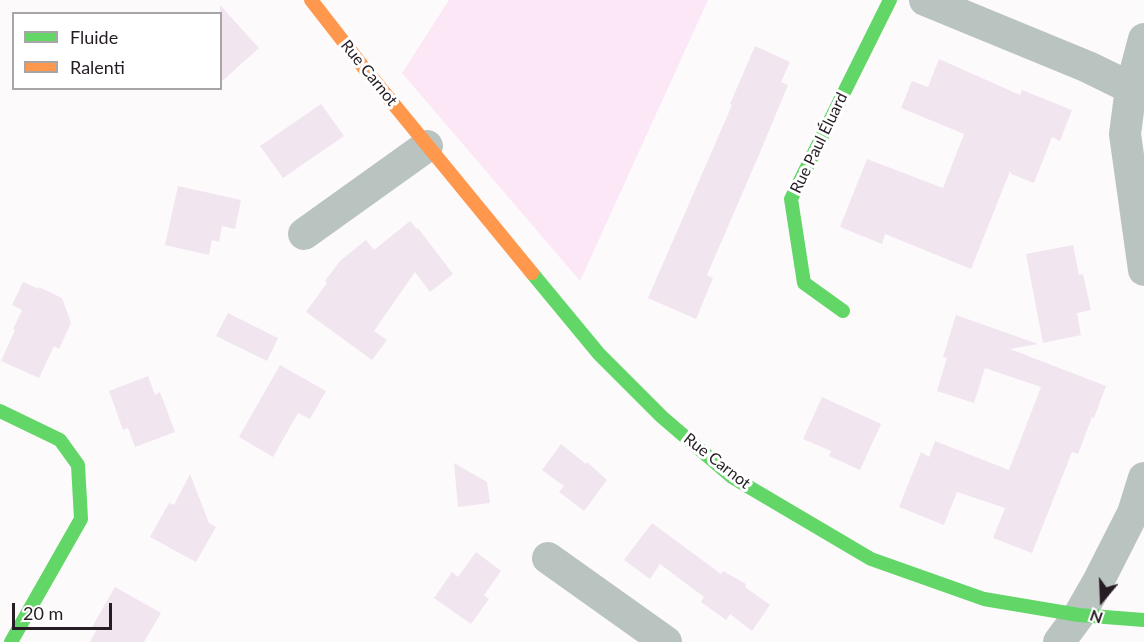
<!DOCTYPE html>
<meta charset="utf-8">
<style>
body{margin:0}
#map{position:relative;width:1144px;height:642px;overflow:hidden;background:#fdfafc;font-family:Lato,sans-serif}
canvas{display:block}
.legend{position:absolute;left:12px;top:12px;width:210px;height:78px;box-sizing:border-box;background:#fff;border:2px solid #a8a5a7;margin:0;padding:8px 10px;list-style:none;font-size:18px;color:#261d24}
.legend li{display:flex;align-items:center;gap:12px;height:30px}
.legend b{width:30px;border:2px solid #a8a5a7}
.north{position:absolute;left:1072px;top:570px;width:60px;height:60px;-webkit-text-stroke:4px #fff;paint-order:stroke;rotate:199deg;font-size:16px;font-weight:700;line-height:24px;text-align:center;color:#261d24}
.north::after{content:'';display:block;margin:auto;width:21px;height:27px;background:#261d24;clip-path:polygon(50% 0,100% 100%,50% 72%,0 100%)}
.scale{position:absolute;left:12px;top:603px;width:100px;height:27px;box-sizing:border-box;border:3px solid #261d24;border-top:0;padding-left:8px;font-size:18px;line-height:21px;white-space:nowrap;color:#261d24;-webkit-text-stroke:4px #fff;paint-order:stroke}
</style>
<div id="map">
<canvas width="1144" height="642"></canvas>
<ul class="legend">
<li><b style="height:8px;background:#63d668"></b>Fluide</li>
<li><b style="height:8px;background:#ff974d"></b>Ralenti</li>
</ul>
<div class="north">N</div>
<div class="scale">20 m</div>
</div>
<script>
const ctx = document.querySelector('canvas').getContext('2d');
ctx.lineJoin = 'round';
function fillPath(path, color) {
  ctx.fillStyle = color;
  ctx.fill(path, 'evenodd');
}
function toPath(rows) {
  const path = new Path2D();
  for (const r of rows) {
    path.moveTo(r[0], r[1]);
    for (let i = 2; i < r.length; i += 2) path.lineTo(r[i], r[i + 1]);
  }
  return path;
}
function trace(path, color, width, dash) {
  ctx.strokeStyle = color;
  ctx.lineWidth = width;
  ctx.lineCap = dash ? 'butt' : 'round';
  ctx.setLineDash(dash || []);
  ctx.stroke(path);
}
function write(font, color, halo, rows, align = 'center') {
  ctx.font = font + ' Lato,sans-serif';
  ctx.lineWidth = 6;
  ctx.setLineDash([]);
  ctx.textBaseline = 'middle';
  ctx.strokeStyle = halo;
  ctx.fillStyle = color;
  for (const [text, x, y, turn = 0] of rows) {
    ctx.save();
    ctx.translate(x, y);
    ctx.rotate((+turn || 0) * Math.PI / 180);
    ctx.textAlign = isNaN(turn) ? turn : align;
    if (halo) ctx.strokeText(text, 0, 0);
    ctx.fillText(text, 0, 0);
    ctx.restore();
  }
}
const green = toPath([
 [449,0,708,0,580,281,402,73]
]);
const building = toPath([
 [220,5,259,48,220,83],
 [755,46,790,62,781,82,788,85,761,150,707,275,713,278,696,319,648,298,732,105,730,104],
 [939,59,1020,95,1022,90,1072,110,1060,141,1052,137,1034,183,1011,174,1010,171,971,269,885,234,882,244,840,227,867,159,943,188,964,134,901,108,912,81,928,87],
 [321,104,344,136,283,178,260,146],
 [178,186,241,200,235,229,222,226,219,242,212,240,209,255,165,245],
 [410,221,417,229,418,228,453,274,430,292,415,272,374,331,387,340,372,360,306,312,327,283,325,281,340,261,366,240,374,250],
 [1073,245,1079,275,1083,274,1091,310,1077,313,1081,335,1043,343,1026,254],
 [23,282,39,289,39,287,62,298,71,323,59,349,54,346,39,378,1,361,15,330,13,329,22,310,12,305],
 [228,313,278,338,267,361,216,336],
 [956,315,1038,344,1010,349,1106,386,1094,418,1092,417,1078,454,1072,452,1032,553,993,538,1005,508,957,492,944,525,899,507,921,452,929,457,935,441,1009,470,1041,387,985,368,974,403,937,391,947,358,943,357],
 [280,365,326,391,310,419,298,413,273,457,239,437],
 [148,376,155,395,160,392,175,432,135,447,128,428,123,430,109,391],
 [822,397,881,424,860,470,829,456,831,451,803,439],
 [561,444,586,464,587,462,607,480,584,511,559,492,564,486,542,470],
 [454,463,487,482,490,503,458,507],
 [190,474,209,523,216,527,196,562,150,537,169,503,174,505],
 [652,523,721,574,723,571,746,584,745,587,770,605,752,631,730,614,726,620,701,602,704,597,660,564,650,579,624,560],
 [476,552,501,571,484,595,489,599,471,624,434,598,452,572,458,577],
 [115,587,161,613,144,642,90,642,97,629,92,627]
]);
const street = toPath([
 [925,0,1088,67,1131,88,1144,91],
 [1144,39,1131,88,1125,134,1144,270],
 [304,234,427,146],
 [548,558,666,642],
 [1059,642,1079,615,1098,582,1133,513,1144,478]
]);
const fast = toPath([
 [532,273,599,354,662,417,732,477,871,559,984,599,1079,615,1144,620],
 [843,311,804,283,791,199,890,0],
 [0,411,60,440,78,465,81,519,11,642]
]);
const slow = toPath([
 [311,0,364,68,532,273]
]);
const streetNames = [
 ["Rue Carnot",369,73,51],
 ["Rue Paul Éluard",819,143,-64],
 ["Rue Carnot",717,461,38]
];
fillPath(green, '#fbe7f6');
fillPath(building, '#f1e5ef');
trace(street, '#b9c3c0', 32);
trace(fast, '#63d668', 14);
trace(slow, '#ff974d', 14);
write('16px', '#261d24', '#fff', streetNames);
</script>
